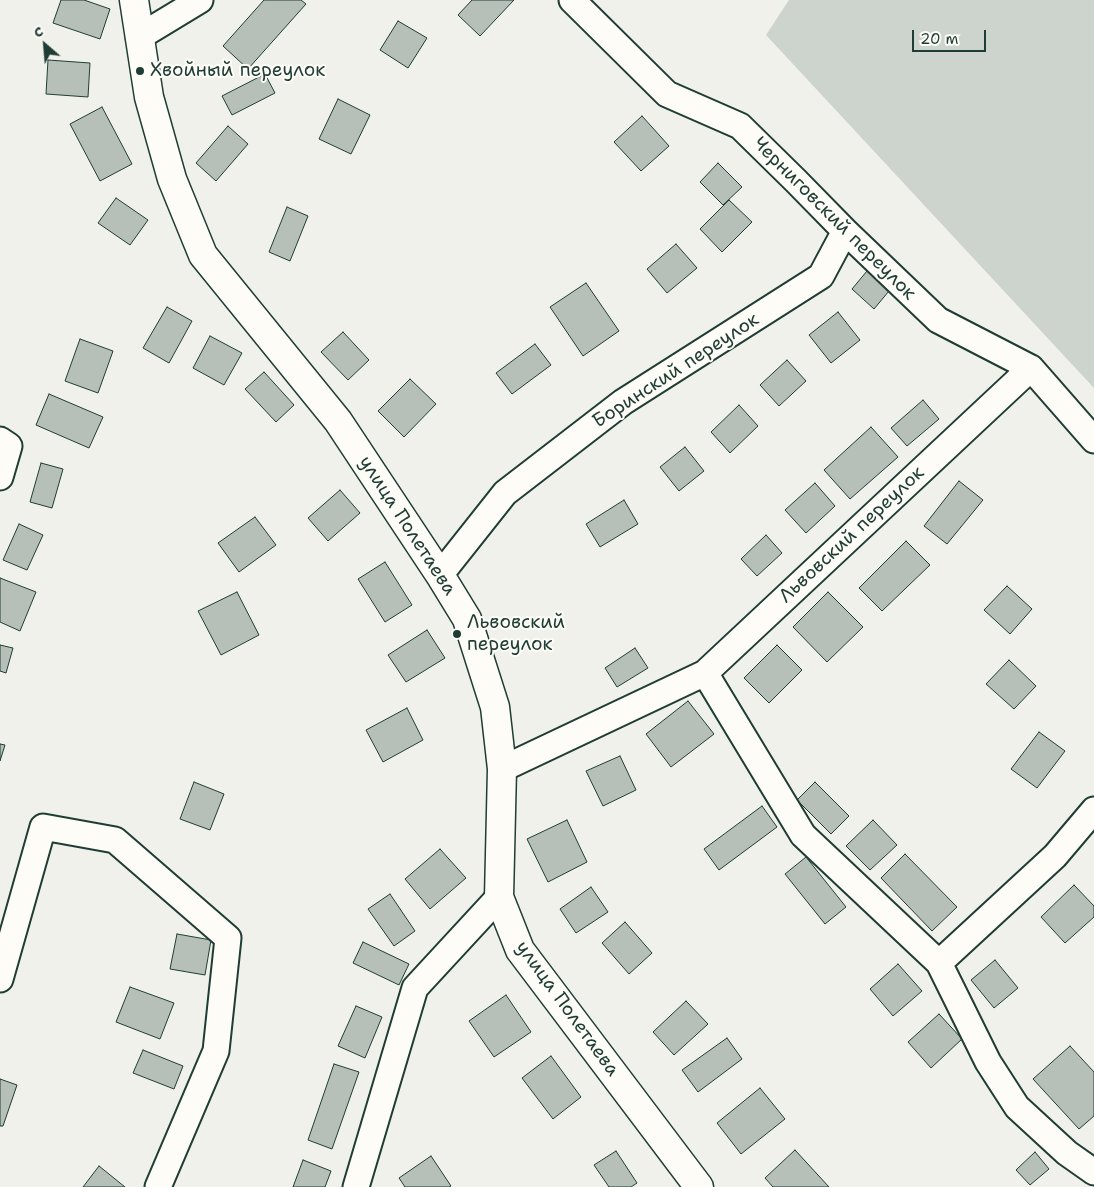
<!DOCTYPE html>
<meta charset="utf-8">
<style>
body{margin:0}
#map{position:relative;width:1094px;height:1187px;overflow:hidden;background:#f0f1eb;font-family:"Shantell Sans",sans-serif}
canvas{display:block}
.north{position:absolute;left:20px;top:20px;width:50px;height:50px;-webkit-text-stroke:4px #fdfcf7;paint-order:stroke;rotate:333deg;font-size:14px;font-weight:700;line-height:20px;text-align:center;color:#1f3d34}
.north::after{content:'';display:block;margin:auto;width:18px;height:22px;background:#1f3d34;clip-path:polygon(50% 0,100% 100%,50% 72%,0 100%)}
.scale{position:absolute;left:912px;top:30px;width:74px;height:22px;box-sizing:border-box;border:2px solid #1f3d34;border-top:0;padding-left:6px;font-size:15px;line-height:18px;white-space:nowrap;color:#1f3d34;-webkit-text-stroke:4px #fdfcf7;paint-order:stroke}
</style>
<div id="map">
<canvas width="1094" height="1187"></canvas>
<div class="north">С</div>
<div class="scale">20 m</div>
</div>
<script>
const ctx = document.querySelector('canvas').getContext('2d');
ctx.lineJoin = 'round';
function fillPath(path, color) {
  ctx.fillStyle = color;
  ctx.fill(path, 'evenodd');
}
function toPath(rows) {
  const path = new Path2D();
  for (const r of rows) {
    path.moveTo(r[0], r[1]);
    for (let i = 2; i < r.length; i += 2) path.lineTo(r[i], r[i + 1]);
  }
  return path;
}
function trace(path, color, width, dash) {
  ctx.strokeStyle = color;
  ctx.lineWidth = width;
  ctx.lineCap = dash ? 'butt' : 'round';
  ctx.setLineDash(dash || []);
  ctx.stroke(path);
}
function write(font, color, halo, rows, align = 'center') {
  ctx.font = font + ' "Shantell Sans",sans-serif';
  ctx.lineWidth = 4;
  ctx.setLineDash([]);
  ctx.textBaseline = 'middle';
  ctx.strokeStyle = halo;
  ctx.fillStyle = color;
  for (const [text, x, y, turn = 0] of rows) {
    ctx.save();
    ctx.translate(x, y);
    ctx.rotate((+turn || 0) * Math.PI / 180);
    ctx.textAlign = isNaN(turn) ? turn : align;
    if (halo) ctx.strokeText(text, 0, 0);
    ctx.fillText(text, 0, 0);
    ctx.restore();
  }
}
const green = toPath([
 [789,0,1094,0,1094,388,766,35]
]);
const building = toPath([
 [61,0,84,0,110,9,100,39,53,23,61,0],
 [264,0,301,0,306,4,248,69,223,46,264,0],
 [472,0,514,0,480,36,458,15,472,0],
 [398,21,427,38,408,68,380,50,398,21],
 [48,60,90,63,88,97,46,94,48,60],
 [265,74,275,93,232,115,222,96,265,74],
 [338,99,370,115,351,154,319,139,338,99],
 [102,107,132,164,100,181,70,124,102,107],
 [642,116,669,146,641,171,614,142,642,116],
 [228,126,248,144,216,181,196,163,228,126],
 [718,163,742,187,723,205,700,182,718,163],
 [116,198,148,220,130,245,98,223,116,198],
 [729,200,752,222,722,252,700,229,729,200],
 [287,207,308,216,290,261,269,252,287,207],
 [676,244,697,268,667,293,647,269,676,244],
 [867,271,889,291,874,309,852,289,867,271],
 [586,283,619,331,583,356,550,307,586,283],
 [167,307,192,321,169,363,143,348,167,307],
 [838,312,860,340,831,363,809,335,838,312],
 [343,332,369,360,348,380,321,352,343,332],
 [210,336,242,353,224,385,193,368,210,336],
 [80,339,113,351,98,393,65,381,80,339],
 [535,344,551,365,512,394,496,373,535,344],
 [787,360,806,381,779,406,760,385,787,360],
 [264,372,294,405,276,422,245,389,264,372],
 [410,379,436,404,404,437,378,411,410,379],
 [49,394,103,417,89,448,36,425,49,394],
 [923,400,939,419,907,446,891,428,923,400],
 [739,405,758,426,730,453,711,432,739,405],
 [871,427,898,457,850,499,824,470,871,427],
 [685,447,704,471,679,491,660,467,685,447],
 [41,463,63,469,52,508,30,502,41,463],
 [959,481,983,500,947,544,924,526,959,481],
 [815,483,835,506,806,533,785,510,815,483],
 [340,490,360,513,328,541,308,518,340,490],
 [624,500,638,524,600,547,586,524,624,500],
 [255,517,276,545,239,572,218,543,255,517],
 [19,524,43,535,27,570,3,560,19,524],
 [766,535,782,553,757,576,741,559,766,535],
 [906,541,930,565,882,611,859,588,906,541],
 [385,562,412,605,385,622,358,579,385,562],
 [0,578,36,592,20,631,0,622,0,578],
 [1007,586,1032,609,1010,634,984,610,1007,586],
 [237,592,259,635,221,655,198,611,237,592],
 [828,592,863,627,827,662,793,627,828,592],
 [427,630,445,658,406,682,388,655,427,630],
 [0,645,13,648,6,673,0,671,0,645],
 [777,645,802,670,769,703,744,678,777,645],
 [635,648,648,668,617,687,605,668,635,648],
 [1009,660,1036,686,1014,709,986,684,1009,660],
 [688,701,714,734,671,767,646,734,688,701],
 [407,708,423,740,383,762,366,730,407,708],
 [1039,732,1065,751,1037,788,1011,769,1039,732],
 [0,744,5,745,0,761,0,744],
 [620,756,636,790,603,806,586,771,620,756],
 [194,782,224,794,210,830,180,819,194,782],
 [815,782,849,816,831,834,797,800,815,782],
 [762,806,777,827,719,870,704,849,762,806],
 [567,820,587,862,548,882,527,839,567,820],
 [873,820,897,845,870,870,846,846,873,820],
 [440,849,466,878,430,909,405,879,440,849],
 [905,854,957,907,932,931,881,878,905,854],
 [806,857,846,907,825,924,785,874,806,857],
 [1074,885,1094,906,1094,917,1065,943,1041,917,1074,885],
 [591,887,608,912,576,933,560,909,591,887],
 [390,894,415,931,394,946,368,909,390,894],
 [625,922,652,953,629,974,602,943,625,922],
 [177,934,211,940,205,975,170,969,177,934],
 [363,942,409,964,399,985,353,963,363,942],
 [995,960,1018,988,994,1008,971,980,995,960],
 [898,964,922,991,893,1016,870,989,898,964],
 [130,987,174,1003,160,1039,116,1022,130,987],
 [506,995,531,1032,494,1057,469,1021,506,995],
 [686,1001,708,1024,674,1055,653,1032,686,1001],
 [356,1006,382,1017,365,1058,338,1046,356,1006],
 [939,1014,962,1039,931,1068,908,1042,939,1014],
 [727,1038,742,1059,698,1092,682,1070,727,1038],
 [1070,1046,1094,1072,1094,1116,1079,1129,1033,1079,1070,1046],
 [143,1050,183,1066,174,1089,133,1073,143,1050],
 [551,1056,581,1097,553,1119,522,1078,551,1056],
 [334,1064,359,1072,332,1149,308,1140,334,1064],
 [0,1079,17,1085,3,1126,0,1126,0,1079],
 [760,1088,785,1119,741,1154,717,1123,760,1088],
 [795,1150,829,1187,773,1187,765,1178,795,1150],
 [616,1151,637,1183,631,1187,609,1187,594,1165,616,1151],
 [1035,1152,1049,1169,1030,1185,1016,1170,1035,1152],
 [431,1156,451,1186,449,1187,405,1187,399,1178,431,1156],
 [303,1160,331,1171,325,1187,293,1187,303,1160],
 [99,1166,125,1187,83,1187,99,1166]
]);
const street = toPath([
 [572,0,667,94,740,126,796,181,845,231,938,320,1031,368,1094,440],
 [139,37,200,0],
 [0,440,9,446,0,477],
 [440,575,505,493,623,402,821,276,845,231],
 [705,673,803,835,939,963,988,1062,1017,1107,1067,1153,1094,1172],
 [502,769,705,673,1031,368],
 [939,963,1055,856,1094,810],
 [0,979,43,827,115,840,228,938,216,1051,158,1187],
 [356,1187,415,988,499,897]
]);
const secondary = toPath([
 [134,0,149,97,172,179,203,255,338,421,440,575,467,619,495,707,502,769,499,897,520,950,699,1187]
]);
const markers = [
 [140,71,5,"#1f3d34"],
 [457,634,5,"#1f3d34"]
];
const poiNames = [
 ["Хвойный переулок",150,71],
 ["Львовский",467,623],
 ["переулок",467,645]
];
const streetNames = [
 ["Черниговский переулок",834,219,45],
 ["Боринский переулок",676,371,-33],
 ["улица Полетаева",407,526,57],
 ["Львовский переулок",852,535,-43],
 ["улица Полетаева",567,1009,54]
];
fillPath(green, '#cdd3cd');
fillPath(building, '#b6bfb8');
trace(building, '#1f3d34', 1);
trace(street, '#1f3d34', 29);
trace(secondary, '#1f3d34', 31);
trace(street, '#fdfcf7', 25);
trace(secondary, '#fdfcf7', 28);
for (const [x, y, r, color] of markers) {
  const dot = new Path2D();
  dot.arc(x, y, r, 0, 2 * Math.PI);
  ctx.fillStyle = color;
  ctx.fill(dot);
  trace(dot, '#fdfcf7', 2);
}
write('19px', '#1f3d34', '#fdfcf7', poiNames, 'left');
write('19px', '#1f3d34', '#fdfcf7', streetNames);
</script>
